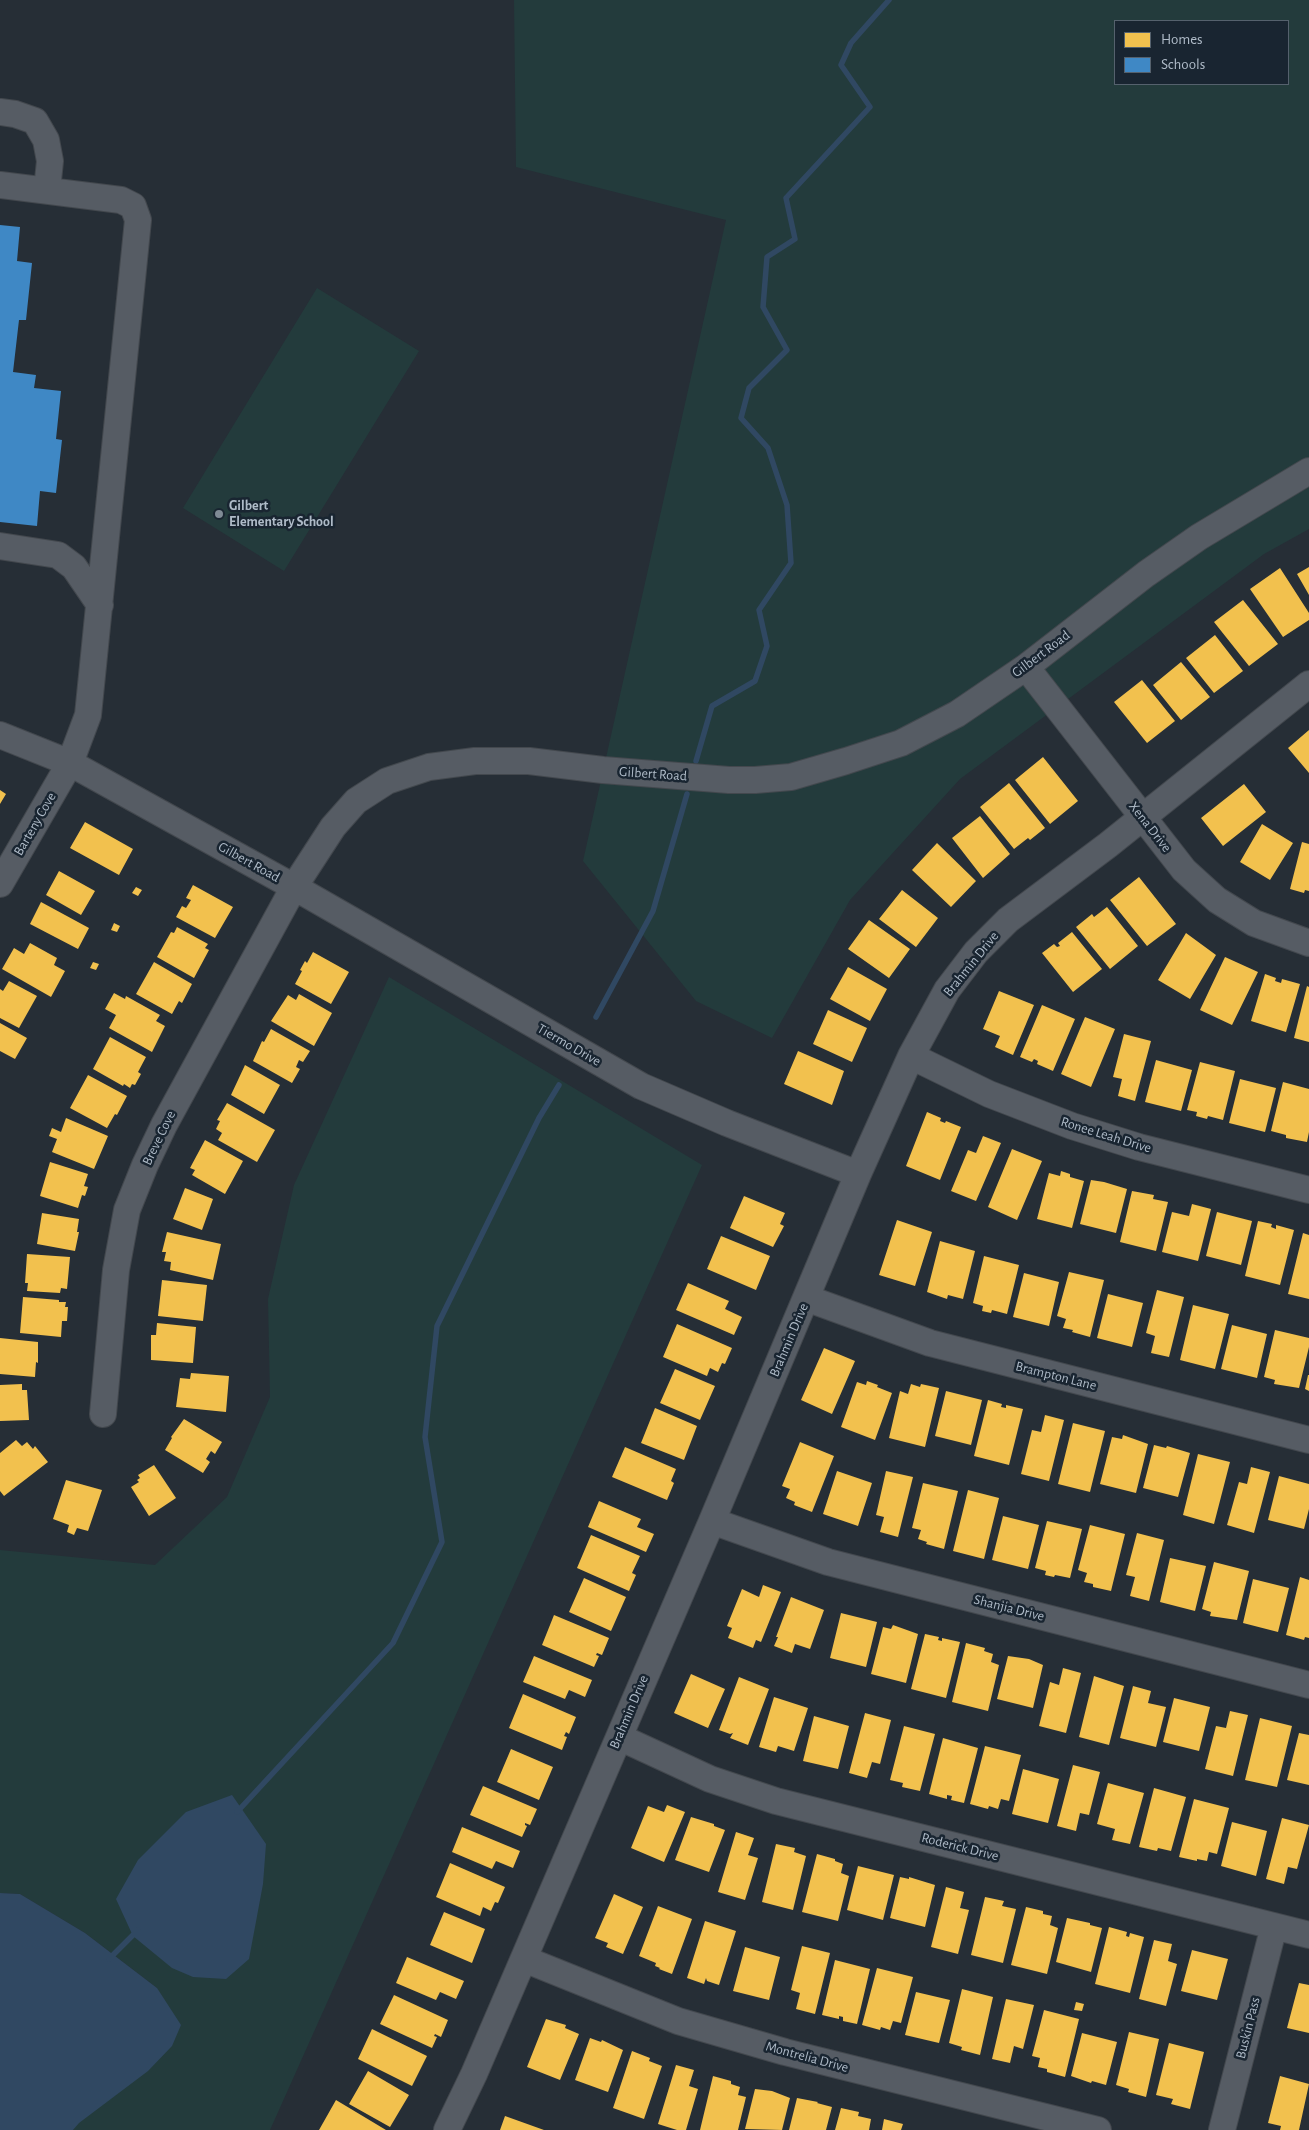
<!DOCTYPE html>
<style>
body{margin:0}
#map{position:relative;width:1309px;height:2130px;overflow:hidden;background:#262e36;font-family:"Alegreya Sans",sans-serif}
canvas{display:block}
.legend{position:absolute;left:1114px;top:20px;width:175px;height:65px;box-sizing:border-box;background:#192531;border:1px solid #55616d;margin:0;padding:6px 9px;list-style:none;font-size:15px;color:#afbbc8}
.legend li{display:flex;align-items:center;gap:10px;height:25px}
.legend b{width:25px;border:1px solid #55616d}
</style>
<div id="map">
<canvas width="1309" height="2130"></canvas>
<ul class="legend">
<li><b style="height:14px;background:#f2c14e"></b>Homes</li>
<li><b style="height:14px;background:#3f88c5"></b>Schools</li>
</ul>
</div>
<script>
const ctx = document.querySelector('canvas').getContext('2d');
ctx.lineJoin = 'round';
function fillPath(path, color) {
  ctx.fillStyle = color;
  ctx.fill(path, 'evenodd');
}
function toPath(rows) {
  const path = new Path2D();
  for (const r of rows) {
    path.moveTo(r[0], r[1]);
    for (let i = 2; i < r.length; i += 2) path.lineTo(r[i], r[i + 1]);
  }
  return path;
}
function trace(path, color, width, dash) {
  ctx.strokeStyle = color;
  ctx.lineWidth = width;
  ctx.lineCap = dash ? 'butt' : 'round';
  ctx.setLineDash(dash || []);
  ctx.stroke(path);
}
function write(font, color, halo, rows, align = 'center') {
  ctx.font = font + ' "Alegreya Sans",sans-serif';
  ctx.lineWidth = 5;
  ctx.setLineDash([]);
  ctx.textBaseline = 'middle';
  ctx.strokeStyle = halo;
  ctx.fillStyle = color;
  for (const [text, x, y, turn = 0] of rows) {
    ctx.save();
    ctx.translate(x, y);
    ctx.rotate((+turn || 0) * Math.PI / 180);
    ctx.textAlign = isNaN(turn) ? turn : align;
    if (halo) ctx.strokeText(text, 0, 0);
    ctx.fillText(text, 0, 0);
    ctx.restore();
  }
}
const green = toPath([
 [514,0,1309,0,1309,529,1264,554,960,779,850,900,772,1038,696,1001,583,861,726,220,516,167],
 [1115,21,1288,21,1288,84,1115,84],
 [317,288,419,351,284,571,183,508],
 [389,977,702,1165,270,2130,73,2130,157,1988,85,1933,20,1894,0,1893,0,1550,155,1565,227,1497,270,1397,268,1299,294,1185]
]);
const water = toPath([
 [232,1795,266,1844,263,1884,249,1959,226,1979,193,1977,172,1968,133,1936,116,1899,138,1860,186,1812],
 [0,1893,20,1894,85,1933,157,1988,181,2025,172,2046,148,2071,79,2123,73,2130,0,2130]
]);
const homes = toPath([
 [1309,567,1309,595,1297,574],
 [1280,568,1309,613,1309,620,1283,637,1250,589],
 [1243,600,1278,644,1249,666,1214,622],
 [1215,635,1243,671,1214,693,1186,658],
 [1181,662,1210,697,1181,720,1153,685],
 [1142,680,1175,721,1147,743,1114,702],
 [1309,730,1309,773,1288,748],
 [1043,757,1078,801,1050,824,1015,780],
 [1009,783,1045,828,1030,840,1028,838,1014,849,980,807],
 [1244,784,1266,812,1223,846,1201,818],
 [0,790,6,794,0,804],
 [980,816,1010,854,983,878,952,838],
 [85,822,133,849,119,875,70,848],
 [1262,824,1293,843,1270,880,1240,862],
 [1302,842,1309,844,1309,891,1305,890,1304,893,1290,889],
 [937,843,976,881,951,907,912,870],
 [59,871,95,891,81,915,46,895],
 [1139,877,1176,924,1147,946,1110,900],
 [193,885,233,907,215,938,176,917,182,906,186,908,191,900,186,898],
 [136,887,142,890,138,896,132,893],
 [902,890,938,918,916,947,879,919],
 [41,902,89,928,78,949,30,924],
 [1107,907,1138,946,1110,969,1076,927,1092,914,1094,917],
 [869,920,910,949,889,978,848,949],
 [114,923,120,926,117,932,111,930],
 [177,927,208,944,205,948,209,950,194,978,157,957,171,932,174,933],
 [1072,932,1102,969,1073,992,1042,953,1054,944,1057,947,1060,946,1058,943],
 [1186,933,1216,955,1190,999,1158,980],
 [30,943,57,958,54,965,65,971,51,997,2,969,14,948,24,954],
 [313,952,349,972,331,1004,295,984,302,971,300,970,305,961,307,963],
 [1225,957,1258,972,1232,1025,1200,1010],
 [93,962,99,964,96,970,90,968],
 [154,962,192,984,182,1003,179,1001,172,1014,136,994],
 [848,967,887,989,870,1021,830,999],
 [1265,974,1276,978,1275,981,1281,983,1282,979,1300,984,1286,1032,1251,1021],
 [9,981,37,996,19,1028,0,1018,0,989,3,991],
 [1307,986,1309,987,1309,1042,1294,1038],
 [999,991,1034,1005,1013,1055,995,1047,1000,1036,983,1029],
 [114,993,125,999,126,996,160,1015,156,1021,165,1026,152,1052,109,1028,116,1015,105,1009],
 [299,994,332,1013,314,1046,271,1021,288,995,296,1000],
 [1042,1005,1075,1019,1053,1071,1037,1064,1038,1061,1034,1059,1032,1062,1020,1057],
 [828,1010,867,1028,852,1062,813,1044],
 [1085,1017,1115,1029,1091,1087,1061,1074],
 [0,1023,27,1038,15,1059,0,1051],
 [271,1029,310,1051,303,1062,299,1060,296,1067,300,1069,292,1083,253,1061,262,1041,264,1042],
 [1124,1034,1151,1041,1135,1101,1118,1096,1122,1079,1113,1077],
 [110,1037,146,1057,138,1072,141,1074,135,1085,132,1084,130,1088,124,1084,123,1086,93,1069],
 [798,1051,844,1071,832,1105,784,1084],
 [1156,1060,1192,1070,1181,1111,1145,1102],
 [1200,1062,1235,1071,1223,1120,1208,1116,1207,1119,1196,1116,1197,1112,1187,1110],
 [245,1065,280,1085,264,1114,231,1095],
 [88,1075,127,1096,117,1115,115,1114,107,1128,70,1108],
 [1240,1079,1276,1088,1265,1132,1229,1123],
 [1283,1082,1309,1089,1309,1132,1307,1142,1286,1138,1286,1135,1271,1131],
 [227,1103,275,1130,257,1162,218,1140,222,1133,216,1129,220,1121,217,1120],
 [927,1112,941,1118,940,1121,945,1123,946,1121,961,1127,940,1180,906,1166],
 [66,1118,108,1136,94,1169,52,1152,57,1139,49,1136,52,1128,61,1132],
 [983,1136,1001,1143,976,1201,951,1191,968,1150,976,1153],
 [205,1140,243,1161,225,1194,192,1175,195,1170,190,1168],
 [1012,1149,1042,1161,1017,1220,988,1207],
 [50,1162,88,1174,84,1186,88,1187,85,1196,82,1195,78,1208,40,1196],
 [1061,1171,1070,1174,1070,1177,1084,1181,1072,1228,1037,1219,1049,1173,1060,1176],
 [1091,1180,1104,1182,1127,1189,1116,1233,1080,1224],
 [185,1188,213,1199,202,1230,173,1219],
 [1132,1191,1154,1195,1153,1199,1168,1202,1156,1251,1120,1242],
 [744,1196,785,1213,780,1224,784,1226,773,1247,730,1228],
 [1192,1204,1211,1209,1198,1261,1162,1252,1172,1212,1189,1216],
 [1217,1212,1252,1221,1241,1265,1206,1256],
 [42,1213,79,1219,77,1232,79,1232,75,1251,37,1244],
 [897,1220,932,1232,915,1286,879,1275],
 [1258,1221,1272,1224,1271,1227,1276,1229,1276,1225,1294,1230,1280,1285,1245,1276],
 [167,1232,221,1244,213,1280,170,1270,171,1262,164,1261,166,1252,162,1252],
 [1303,1233,1309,1235,1309,1299,1288,1294],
 [721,1236,770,1256,756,1290,707,1269],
 [940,1241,975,1251,963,1299,948,1295,947,1299,927,1292],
 [27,1254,70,1257,67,1289,61,1288,60,1293,27,1291,28,1283,25,1283],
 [984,1256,1019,1265,1007,1314,992,1310,991,1313,982,1311,983,1306,973,1303],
 [1069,1272,1104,1280,1090,1337,1072,1332,1073,1330,1063,1328,1066,1319,1057,1316],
 [1024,1273,1059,1282,1049,1326,1013,1317],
 [162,1280,207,1285,203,1321,158,1316],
 [688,1283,729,1301,725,1309,742,1317,734,1335,676,1310],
 [1157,1290,1184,1297,1169,1357,1151,1353,1155,1336,1146,1333],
 [1108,1294,1143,1303,1132,1347,1097,1338],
 [23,1297,59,1300,59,1302,66,1302,65,1307,68,1307,67,1321,62,1321,61,1337,20,1333],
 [1193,1305,1229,1314,1215,1369,1180,1360],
 [157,1323,196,1327,193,1363,151,1360,151,1335,156,1335],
 [677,1324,732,1348,725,1364,722,1363,718,1372,710,1368,707,1376,663,1357],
 [1232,1325,1267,1334,1257,1378,1221,1369],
 [1275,1330,1309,1338,1309,1347,1299,1388,1274,1384,1275,1380,1264,1377],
 [0,1338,38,1342,38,1363,36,1362,35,1377,0,1374],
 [824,1348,855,1361,832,1414,801,1400],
 [675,1369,715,1386,700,1420,660,1403],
 [191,1373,229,1376,226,1412,176,1407,180,1378,190,1379],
 [1308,1375,1309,1375,1309,1391,1305,1389],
 [867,1381,878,1385,877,1387,892,1393,875,1440,841,1427,857,1382,866,1385],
 [22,1384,22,1390,27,1390,29,1420,0,1421,0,1385],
 [911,1384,920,1387,921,1384,939,1388,925,1447,889,1438,900,1391,908,1394],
 [946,1391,982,1400,971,1445,935,1436],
 [988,1400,1002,1404,1001,1407,1006,1408,1006,1405,1023,1409,1009,1465,974,1456],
 [655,1408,697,1426,684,1460,641,1443],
 [1045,1415,1064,1420,1049,1481,1021,1474,1032,1430,1041,1432],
 [184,1419,222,1442,215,1454,211,1451,206,1459,210,1462,203,1473,165,1450,172,1438,171,1437],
 [1073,1423,1105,1431,1090,1492,1058,1484],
 [1123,1435,1148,1444,1136,1493,1100,1484,1112,1437,1122,1439],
 [16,1440,22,1446,27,1442,33,1449,35,1446,48,1462,4,1496,0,1491,0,1453],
 [800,1442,834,1456,812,1512,794,1505,795,1502,786,1498,790,1489,782,1486],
 [1154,1445,1166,1448,1167,1446,1190,1453,1178,1497,1143,1488],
 [625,1447,676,1469,671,1481,674,1483,667,1500,612,1477],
 [1198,1454,1230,1462,1214,1524,1183,1515],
 [154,1465,176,1498,149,1516,131,1487,139,1482,137,1480,140,1478,138,1475],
 [1251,1467,1270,1472,1254,1533,1227,1525,1239,1482,1247,1484],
 [837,1471,872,1483,858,1526,823,1514],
 [886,1471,913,1477,898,1537,880,1532,884,1517,876,1515],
 [1279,1476,1309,1484,1309,1509,1304,1529,1268,1520],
 [66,1480,102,1490,88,1531,77,1528,74,1535,67,1532,69,1525,53,1519],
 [923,1483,958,1491,944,1549,926,1544,927,1542,918,1539,921,1530,912,1528],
 [968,1490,999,1498,984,1559,953,1551],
 [599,1501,641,1519,637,1527,654,1534,646,1552,588,1527],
 [1003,1516,1039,1525,1028,1569,992,1560],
 [1047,1521,1082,1529,1070,1578,1055,1575,1054,1577,1045,1575,1046,1571,1035,1568],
 [1090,1525,1125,1534,1111,1591,1093,1587,1093,1584,1084,1582,1087,1573,1078,1570],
 [1137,1533,1164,1540,1149,1601,1130,1596,1135,1577,1126,1575],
 [591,1535,640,1556,632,1573,636,1575,629,1591,577,1568],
 [1170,1558,1206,1566,1195,1611,1160,1602],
 [1214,1562,1249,1571,1237,1620,1210,1616,1211,1612,1202,1609],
 [1300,1577,1309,1580,1309,1638,1305,1637,1304,1640,1286,1635],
 [584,1578,626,1597,611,1631,569,1612],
 [1253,1579,1289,1588,1278,1632,1243,1623],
 [763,1585,781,1592,761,1642,756,1640,753,1648,728,1638,732,1628,727,1626,742,1589,759,1597],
 [791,1597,824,1610,810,1649,795,1644,792,1653,774,1646,778,1637,776,1637],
 [841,1613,877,1622,866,1667,830,1658],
 [554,1615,609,1638,602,1655,597,1653,596,1655,599,1656,594,1667,542,1645],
 [893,1625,918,1634,906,1683,871,1674,883,1627,891,1629],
 [925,1634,939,1637,938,1640,942,1641,942,1638,960,1642,946,1698,911,1689],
 [966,1643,985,1648,984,1651,993,1654,991,1662,999,1665,988,1711,952,1702],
 [534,1656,592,1680,585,1697,569,1690,565,1699,523,1682],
 [1008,1656,1029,1659,1043,1665,1033,1708,997,1699],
 [1063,1668,1081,1673,1066,1733,1039,1726,1050,1682,1059,1685],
 [691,1674,725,1689,708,1728,674,1713],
 [1094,1676,1124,1686,1109,1745,1079,1737],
 [739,1677,769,1689,748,1745,730,1738,733,1733,730,1734,719,1730],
 [1133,1686,1151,1691,1148,1703,1166,1707,1156,1747,1120,1738],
 [523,1694,576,1717,569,1734,566,1732,564,1736,567,1737,562,1750,509,1728],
 [774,1697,808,1708,794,1751,778,1746,776,1752,759,1747],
 [1174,1698,1210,1707,1199,1751,1163,1742],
 [1230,1711,1248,1715,1233,1776,1205,1769,1216,1726,1226,1728],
 [865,1713,891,1720,880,1764,872,1762,867,1778,849,1773],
 [814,1716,849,1726,838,1769,803,1761],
 [1260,1718,1292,1726,1277,1787,1245,1780],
 [904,1726,935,1734,920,1791,902,1787,903,1783,890,1780],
 [1299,1733,1309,1735,1309,1785,1287,1780],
 [943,1738,978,1748,964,1803,951,1800,952,1796,947,1795,947,1799,929,1794],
 [985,1746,1021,1755,1009,1801,1001,1799,998,1809,989,1806,988,1809,970,1804],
 [511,1749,553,1767,539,1800,497,1782],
 [1073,1765,1100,1772,1089,1815,1080,1813,1076,1831,1057,1826],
 [1023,1769,1059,1779,1048,1823,1012,1814],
 [1108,1783,1144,1793,1130,1844,1112,1840,1115,1829,1097,1824],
 [483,1786,537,1809,530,1825,525,1823,525,1825,527,1826,522,1837,470,1815],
 [1154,1788,1186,1797,1171,1851,1158,1848,1157,1851,1139,1847],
 [1194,1799,1229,1808,1217,1854,1209,1852,1207,1861,1197,1859,1197,1861,1179,1857],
 [667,1805,685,1812,664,1862,631,1848,648,1806,664,1812],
 [691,1817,714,1824,714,1826,725,1830,709,1872,675,1860],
 [1282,1818,1309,1825,1297,1869,1288,1867,1284,1884,1266,1879],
 [1232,1822,1267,1831,1256,1876,1221,1866],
 [462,1827,520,1851,513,1868,496,1861,492,1869,452,1852],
 [736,1832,754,1838,748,1855,758,1858,745,1900,718,1892],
 [776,1844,795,1848,794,1852,806,1856,793,1910,762,1902],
 [817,1854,835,1859,835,1861,843,1864,841,1873,849,1876,838,1921,802,1912],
 [450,1863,505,1887,498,1903,495,1902,491,1911,483,1907,480,1916,436,1897],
 [858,1866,894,1875,883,1920,847,1910],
 [900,1877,909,1879,909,1877,935,1885,925,1927,890,1918],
 [946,1887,964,1892,960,1908,969,1910,958,1954,931,1947],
 [614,1894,643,1907,623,1954,606,1947,608,1943,595,1938],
 [985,1897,1004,1901,1002,1906,1016,1909,1003,1963,971,1955],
 [658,1906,692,1919,672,1974,659,1969,660,1968,655,1966,656,1963,639,1956],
 [1026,1907,1043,1911,1043,1914,1052,1916,1050,1925,1058,1928,1047,1974,1011,1965],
 [444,1912,485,1929,472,1963,430,1945],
 [1067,1918,1090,1923,1090,1925,1102,1928,1091,1972,1056,1962],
 [705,1921,736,1931,719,1985,707,1981,706,1978,704,1984,687,1978],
 [1109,1927,1127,1932,1126,1936,1129,1937,1130,1933,1144,1937,1130,1993,1095,1984],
 [1154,1940,1172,1944,1168,1961,1177,1964,1166,2006,1139,1999],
 [802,1946,830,1953,815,2014,796,2009,800,1993,791,1990],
 [745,1947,780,1957,769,2000,733,1991],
 [1192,1950,1228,1959,1217,2000,1181,1991],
 [407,1957,464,1981,456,1999,440,1992,436,2000,396,1983],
 [835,1960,870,1969,857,2024,843,2021,843,2017,839,2016,839,2019,822,2015],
 [877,1968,913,1977,901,2023,893,2021,890,2030,881,2027,880,2030,862,2025],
 [1299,1983,1309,1985,1309,2033,1287,2028],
 [962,1989,993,1997,980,2055,961,2050,962,2047,949,2043],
 [916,1992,950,2000,939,2043,905,2035],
 [394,1995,448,2020,441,2037,435,2034,434,2036,437,2037,432,2048,380,2024],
 [1006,1999,1034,2005,1023,2049,1014,2046,1010,2063,992,2059],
 [1076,2002,1084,2004,1082,2011,1074,2010],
 [1044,2010,1079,2019,1065,2077,1047,2072,1047,2069,1038,2067,1040,2058,1032,2056],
 [546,2019,566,2025,565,2028,579,2034,560,2080,527,2067],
 [372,2029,427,2056,412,2086,358,2059],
 [1129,2032,1159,2039,1146,2097,1128,2092,1129,2089,1116,2085],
 [1082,2033,1117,2042,1106,2085,1092,2081,1091,2083,1071,2076],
 [590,2038,601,2042,602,2040,623,2050,608,2092,575,2080],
 [1169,2043,1204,2052,1190,2109,1171,2104,1173,2099,1156,2095],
 [632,2051,650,2058,649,2061,662,2066,644,2119,613,2108],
 [676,2065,694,2070,689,2086,698,2089,686,2130,677,2130,658,2124],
 [368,2071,409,2095,390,2127,349,2104],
 [713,2076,731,2081,731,2084,740,2087,738,2095,746,2097,738,2130,700,2130],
 [1280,2076,1309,2084,1299,2130,1280,2130,1281,2126,1268,2123],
 [755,2089,772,2091,790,2098,782,2130,745,2129],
 [797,2098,818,2102,817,2103,832,2107,826,2130,789,2130],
 [336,2100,386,2130,319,2130],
 [841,2108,859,2112,858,2116,871,2119,869,2130,835,2130],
 [505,2116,544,2130,500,2130],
 [884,2119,903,2124,901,2130,882,2130]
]);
const schools = toPath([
 [0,225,20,227,17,261,32,263,26,320,19,320,13,372,36,375,34,388,61,391,56,439,62,440,56,493,40,491,37,526,0,522]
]);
const stream = toPath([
 [696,761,712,706,755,681,767,646,759,610,791,563,787,505,768,448,741,418,749,388,787,350,763,307,767,257,795,239,786,198,870,107,841,65,851,43,889,0],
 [596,1017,653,911,687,794],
 [237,1812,393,1643,442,1542,425,1437,437,1326,539,1118,559,1085],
 [109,1959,138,1930]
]);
const minor = toPath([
 [0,112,15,114,35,121,46,140,50,161,47,190],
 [0,185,121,200,133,206,138,220,88,715,70,763,0,884],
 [0,546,58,555,74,567,100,605],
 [1026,667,1184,870,1217,900,1254,923,1309,943],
 [0,735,70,763,294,887,641,1086,727,1123,858,1174],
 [911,1056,989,1094,1072,1126,1139,1147,1309,1190],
 [806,1298,930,1343,1309,1440],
 [103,1414,116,1270,127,1210,145,1165,164,1125,294,887,333,827,356,801,387,781,429,767,475,761,529,761,603,770,729,780,755,780,791,777,846,761,901,743,957,714,1026,667,1146,574,1199,537,1309,471],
 [712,1521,828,1562,1309,1685],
 [619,1737,710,1779,776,1801,1309,1935],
 [524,1959,678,2021,785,2052,1098,2130],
 [447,2130,474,2074,712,1521,858,1174,911,1056,947,990,976,952,1008,920,1108,845,1309,684],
 [1222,2130,1274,1926]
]);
const markers = [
 [219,514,5,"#7f8a95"]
];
const poiNames = [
 ["Gilbert",229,506],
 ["Elementary School",229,522]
];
const streetNames = [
 ["Gilbert Road",1041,654,-37],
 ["Gilbert Road",653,774,4],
 ["Barteny Cove",35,824,-60],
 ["Xena Drive",1150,827,52],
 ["Gilbert Road",249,862,29],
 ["Brahmin Drive",971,964,-51],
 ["Tiermo Drive",569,1045,30],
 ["Ronee Leah Drive",1106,1135,17],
 ["Breve Cove",159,1138,-64],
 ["Brahmin Drive",789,1340,-67],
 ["Brampton Lane",1056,1376,14],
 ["Shanjia Drive",1009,1608,14],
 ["Brahmin Drive",629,1712,-67],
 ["Roderick Drive",960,1847,14],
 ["Buskin Pass",1248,2028,-76],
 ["Montrelia Drive",807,2057,15]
];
fillPath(green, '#233b3c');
fillPath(water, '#304862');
fillPath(homes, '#f2c14e');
fillPath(schools, '#3f88c5');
trace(stream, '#304862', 5.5);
trace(minor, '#43484e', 28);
trace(minor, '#565c64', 26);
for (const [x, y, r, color] of markers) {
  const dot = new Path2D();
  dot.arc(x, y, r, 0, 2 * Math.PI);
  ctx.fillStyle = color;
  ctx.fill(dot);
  trace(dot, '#192531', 2);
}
write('bold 14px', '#afbbc8', '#192531', poiNames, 'left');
write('14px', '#afbbc8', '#192531', streetNames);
</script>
